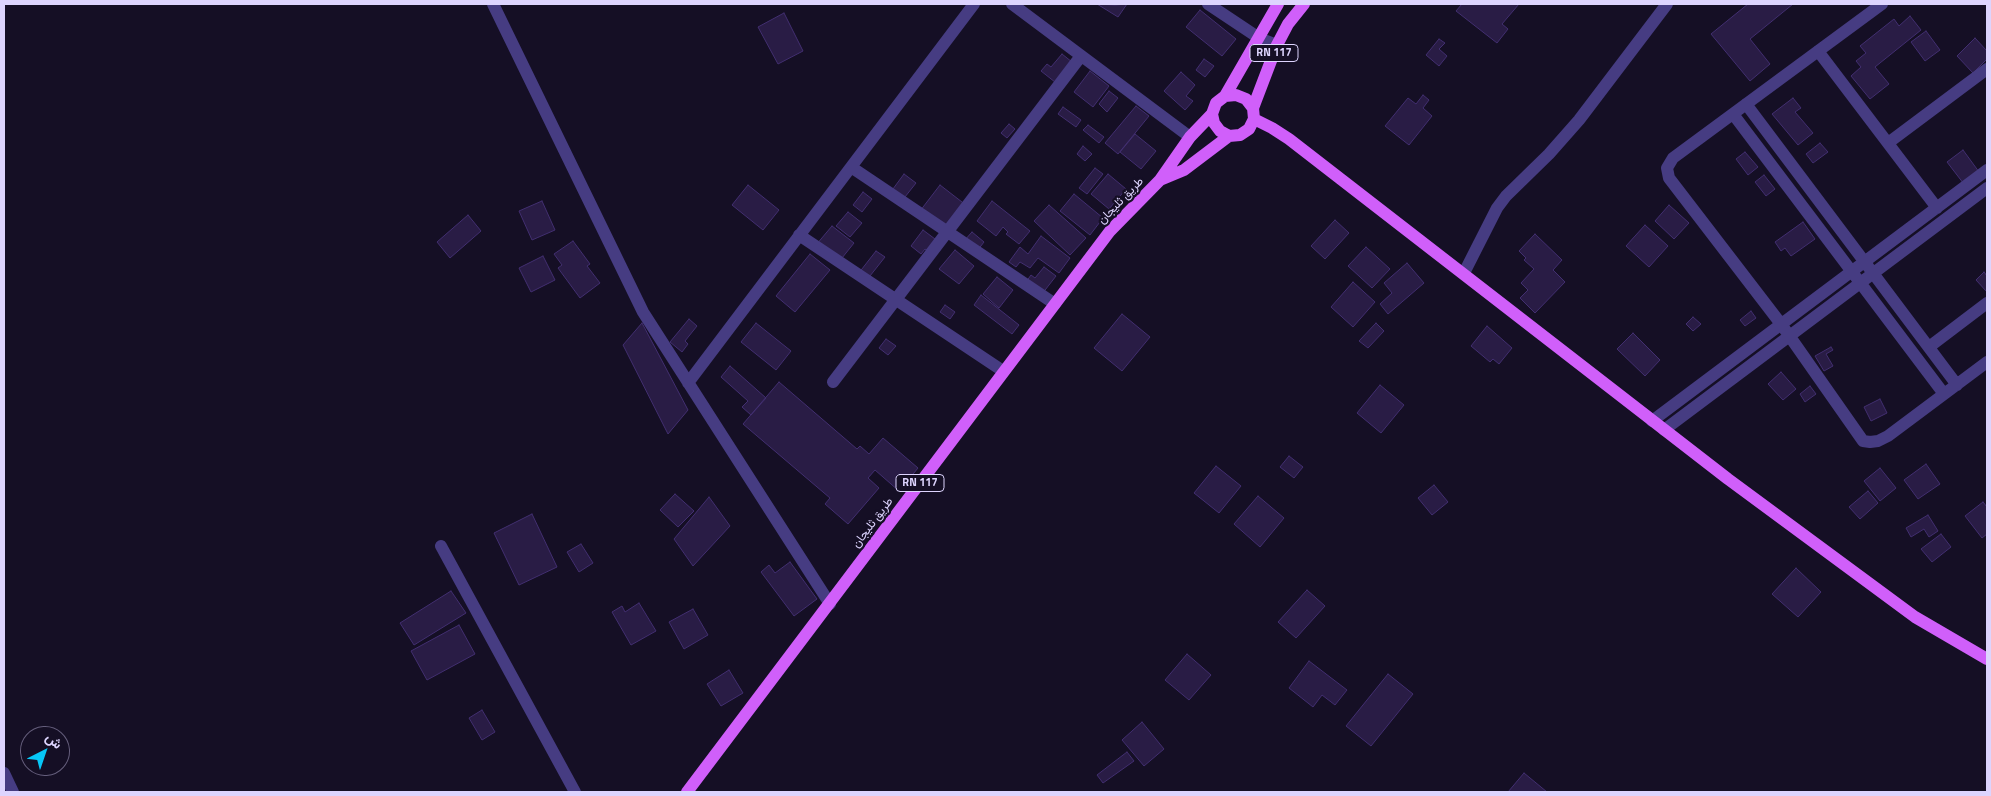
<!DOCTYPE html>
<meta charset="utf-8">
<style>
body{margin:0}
#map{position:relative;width:1991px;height:796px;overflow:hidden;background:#150f25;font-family:"Titillium Web",Vazirmatn,sans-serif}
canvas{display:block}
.frame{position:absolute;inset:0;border:5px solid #ddd4fe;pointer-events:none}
.north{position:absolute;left:20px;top:726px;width:50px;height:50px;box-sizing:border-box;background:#150f25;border:1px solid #655e7c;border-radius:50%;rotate:41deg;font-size:14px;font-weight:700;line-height:20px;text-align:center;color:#ddd4fe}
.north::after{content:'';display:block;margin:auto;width:18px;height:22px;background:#07c7f7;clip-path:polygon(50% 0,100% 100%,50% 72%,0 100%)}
</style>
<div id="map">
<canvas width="1991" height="796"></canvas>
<div class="frame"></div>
<div class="north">ش</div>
</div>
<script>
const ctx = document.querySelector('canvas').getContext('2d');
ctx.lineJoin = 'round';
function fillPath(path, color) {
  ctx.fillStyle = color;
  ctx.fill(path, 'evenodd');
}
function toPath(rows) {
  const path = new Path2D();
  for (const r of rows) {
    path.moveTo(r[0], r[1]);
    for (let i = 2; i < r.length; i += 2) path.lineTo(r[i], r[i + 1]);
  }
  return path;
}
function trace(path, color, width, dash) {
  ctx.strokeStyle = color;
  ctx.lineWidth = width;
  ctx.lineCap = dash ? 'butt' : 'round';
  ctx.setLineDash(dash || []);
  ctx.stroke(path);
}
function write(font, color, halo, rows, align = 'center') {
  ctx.font = font + ' "Titillium Web",Vazirmatn,sans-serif';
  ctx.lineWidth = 4.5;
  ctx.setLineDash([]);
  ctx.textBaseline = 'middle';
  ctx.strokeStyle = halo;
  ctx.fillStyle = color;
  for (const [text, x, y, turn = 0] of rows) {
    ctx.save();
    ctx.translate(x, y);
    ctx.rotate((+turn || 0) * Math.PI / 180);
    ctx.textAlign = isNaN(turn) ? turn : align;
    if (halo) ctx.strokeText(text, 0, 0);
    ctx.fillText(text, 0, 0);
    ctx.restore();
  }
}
const building = toPath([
 [1097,4,1115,5,1127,4,1118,17,1097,4],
 [1462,4,1519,4,1502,24,1508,29,1497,43,1456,11,1462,4],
 [1748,4,1793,4,1750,39,1770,64,1750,81,1711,34,1748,4],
 [1200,10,1236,39,1222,56,1186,27,1200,10],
 [784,13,803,51,778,64,758,27,784,13],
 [1910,16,1921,30,1875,67,1889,84,1870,99,1851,76,1861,67,1856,61,1866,53,1860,46,1894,19,1899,26,1910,16],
 [1926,31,1940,50,1925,61,1911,42,1926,31],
 [1975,38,1987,51,1987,59,1973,73,1957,56,1975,38],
 [1439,39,1445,43,1439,49,1447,56,1439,66,1426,55,1439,39],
 [1062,54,1077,66,1060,86,1041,71,1047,64,1051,67,1062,54],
 [1204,59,1214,66,1205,77,1196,70,1204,59],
 [1090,71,1109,86,1093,107,1074,92,1090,71],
 [1181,72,1195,85,1186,96,1193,101,1185,110,1164,91,1181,72],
 [1109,91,1118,98,1107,112,1099,104,1109,91],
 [1423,95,1429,100,1423,108,1432,116,1409,145,1385,126,1408,98,1416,104,1423,95],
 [1793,98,1801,108,1795,112,1813,133,1798,145,1772,114,1793,98],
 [1136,106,1149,116,1118,154,1105,143,1136,106],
 [1063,107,1081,120,1076,127,1058,114,1063,107],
 [1009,124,1015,129,1007,138,1001,133,1009,124],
 [1088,125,1104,137,1099,143,1083,130,1088,125],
 [1135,134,1156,151,1141,169,1120,152,1135,134],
 [1820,143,1828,152,1813,163,1806,154,1820,143],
 [1083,146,1092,154,1085,161,1077,154,1083,146],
 [1963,150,1982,176,1967,188,1947,162,1963,150],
 [1745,152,1758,167,1748,175,1736,159,1745,152],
 [1095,168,1103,174,1087,194,1079,188,1095,168],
 [904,174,916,183,901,202,890,193,904,174],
 [1108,174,1126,189,1109,209,1091,194,1108,174],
 [1764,175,1775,189,1766,196,1755,182,1764,175],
 [748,185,779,210,763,230,732,205,748,185],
 [940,185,971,209,950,234,920,211,940,185],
 [863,192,872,199,862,212,853,205,863,192],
 [1074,194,1103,218,1090,235,1060,211,1074,194],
 [542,201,555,230,532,240,519,211,542,201],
 [992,201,1030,231,1019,244,1006,234,1008,232,1003,227,996,236,977,221,992,201],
 [1049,205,1086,238,1070,255,1034,221,1049,205],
 [1669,205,1689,223,1674,239,1655,221,1669,205],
 [848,212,862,223,850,237,836,226,848,212],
 [468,215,481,231,450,258,437,242,468,215],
 [1335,220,1349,233,1325,259,1311,246,1335,220],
 [1803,222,1815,239,1791,256,1785,248,1781,251,1775,242,1803,222],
 [1645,225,1668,246,1649,267,1626,246,1645,225],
 [832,226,854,243,838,263,816,245,832,226],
 [923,230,943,245,934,256,925,249,921,254,911,246,923,230],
 [972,232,984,242,977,251,964,241,972,232],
 [1535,234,1562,260,1553,270,1565,282,1535,313,1520,298,1528,290,1521,283,1534,269,1524,260,1526,258,1519,251,1535,234],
 [1041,236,1070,258,1059,273,1038,258,1030,268,1020,262,1016,267,1009,262,1020,247,1028,254,1041,236],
 [573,241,590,264,587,266,600,283,580,298,558,268,562,265,554,254,573,241],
 [1366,247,1390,269,1372,288,1348,266,1366,247],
 [955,250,974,266,959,284,939,269,955,250],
 [876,251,885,257,866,281,858,274,876,251],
 [810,254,830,270,795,312,776,296,810,254],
 [543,256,555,280,531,292,519,268,543,256],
 [1407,263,1424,283,1388,314,1380,304,1392,293,1384,283,1407,263],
 [1044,267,1056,276,1042,294,1026,282,1031,275,1035,278,1044,267],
 [1984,272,1987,276,1987,292,1976,280,1984,272],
 [997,277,1013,290,999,308,983,294,997,277],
 [1353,282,1375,302,1353,327,1331,307,1353,282],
 [981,295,1019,325,1012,334,974,305,981,295],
 [945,305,955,312,950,319,940,312,945,305],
 [1751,311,1756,318,1745,326,1740,320,1751,311],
 [1122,314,1150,337,1122,371,1094,348,1122,314],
 [1693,317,1701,324,1693,331,1686,324,1693,317],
 [689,319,697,326,685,341,688,344,682,352,670,342,689,319],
 [642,323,688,410,668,434,623,345,642,323],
 [756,323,791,351,776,370,741,342,756,323],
 [1376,323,1384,331,1368,348,1359,341,1376,323],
 [1487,326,1512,348,1499,364,1493,359,1490,362,1471,346,1487,326],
 [1633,333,1660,360,1645,376,1617,349,1633,333],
 [886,339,896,346,888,355,879,348,886,339],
 [1831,347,1833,350,1826,354,1833,366,1824,371,1815,356,1831,347],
 [730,366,766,398,751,415,742,407,748,401,721,377,730,366],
 [1781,372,1796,389,1783,400,1768,384,1781,372],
 [779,382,857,449,860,446,869,454,883,438,918,468,899,491,875,470,868,478,879,488,848,524,825,504,830,498,743,424,779,382],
 [1380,385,1404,405,1381,433,1357,413,1380,385],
 [1810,386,1816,394,1805,402,1800,394,1810,386],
 [1880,399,1887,413,1871,421,1864,407,1880,399],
 [1289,456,1303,467,1294,478,1280,467,1289,456],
 [1926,464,1940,484,1918,499,1904,480,1926,464],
 [1216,466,1241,486,1219,513,1194,493,1216,466],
 [1880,468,1896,488,1880,501,1864,481,1880,468],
 [1434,485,1448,502,1432,515,1418,498,1434,485],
 [1868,491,1878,503,1860,519,1849,507,1868,491],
 [675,494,694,511,678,527,660,510,675,494],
 [1258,496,1284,518,1260,547,1234,524,1258,496],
 [709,497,730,526,693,566,674,539,709,497],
 [1983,502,1987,507,1987,534,1982,538,1965,516,1983,502],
 [532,514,557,567,519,585,494,533,532,514],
 [1928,515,1938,531,1929,537,1924,529,1911,537,1906,528,1928,515],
 [1941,534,1951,547,1932,562,1921,549,1941,534],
 [581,544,593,563,579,572,567,552,581,544],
 [790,562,817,599,794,616,761,572,769,565,775,573,790,562],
 [1796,568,1821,592,1798,617,1772,594,1796,568],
 [1307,590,1325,606,1296,638,1278,622,1307,590],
 [451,591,466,613,414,645,400,623,451,591],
 [639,603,656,631,631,645,612,612,622,606,625,612,639,603],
 [693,609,708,635,684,649,669,622,693,609],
 [459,625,475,654,427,680,411,651,459,625],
 [1187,654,1211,675,1189,700,1165,680,1187,654],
 [1309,661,1347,690,1335,705,1322,695,1313,707,1289,688,1309,661],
 [729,670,743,693,721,706,707,684,729,670],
 [1388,674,1413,694,1371,746,1346,726,1388,674],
 [482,710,495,732,482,740,469,718,482,710],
 [1142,722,1164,749,1144,766,1122,740,1142,722],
 [1127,752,1134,761,1103,783,1097,775,1127,752],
 [1524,773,1547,792,1508,792,1524,773]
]);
const minor = toPath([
 [493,4,643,312,830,604],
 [1012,4,1190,137],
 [1208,4,1259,38,1277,45],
 [1882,4,1673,158,1667,168,1669,178,1781,324,1863,441,1870,442,1878,441,1888,436,1987,362],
 [1818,51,1937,208],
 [1746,104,1957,385],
 [1733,114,1944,394],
 [1888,143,1987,69],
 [851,167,1055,304],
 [799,235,1003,371],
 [1464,273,1497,208,1506,196,1549,154,1579,120,1667,4],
 [1929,347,1987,303],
 [833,382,1081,56],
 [688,383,974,4],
 [1652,421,1987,170],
 [1664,430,1987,188],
 [441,546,575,792],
 [4,773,13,792]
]);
const major = toPath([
 [1225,96,1278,4],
 [1253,108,1246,99,1236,95,1225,96,1216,103,1212,114,1214,123,1220,131,1229,136,1240,135,1249,129,1254,119,1253,108,1277,45,1288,24,1304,4],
 [1254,119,1272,128,1289,139,1728,479,1915,617,1987,659],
 [1160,180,1184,170,1229,136],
 [687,792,1110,231,1160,180,1190,137,1212,114]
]);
const shields = [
 [1274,53,48],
 [920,483,48]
];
const shieldNames = [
 ["RN 117",1274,53],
 ["RN 117",920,483]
];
const streetNames = [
 ["طريق ثليجان",1121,201,-46],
 ["طريق ثليجان",873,523,-53]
];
fillPath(building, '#291c45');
trace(building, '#422f70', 1);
trace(minor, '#463c82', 12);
trace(major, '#d05ffa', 12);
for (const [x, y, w] of shields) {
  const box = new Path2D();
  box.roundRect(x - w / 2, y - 8.5, w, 17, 4);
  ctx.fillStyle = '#150f25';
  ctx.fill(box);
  trace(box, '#ddd4fe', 1);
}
write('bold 11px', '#ddd4fe', null, shieldNames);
write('12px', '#ddd4fe', '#150f25', streetNames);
</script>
